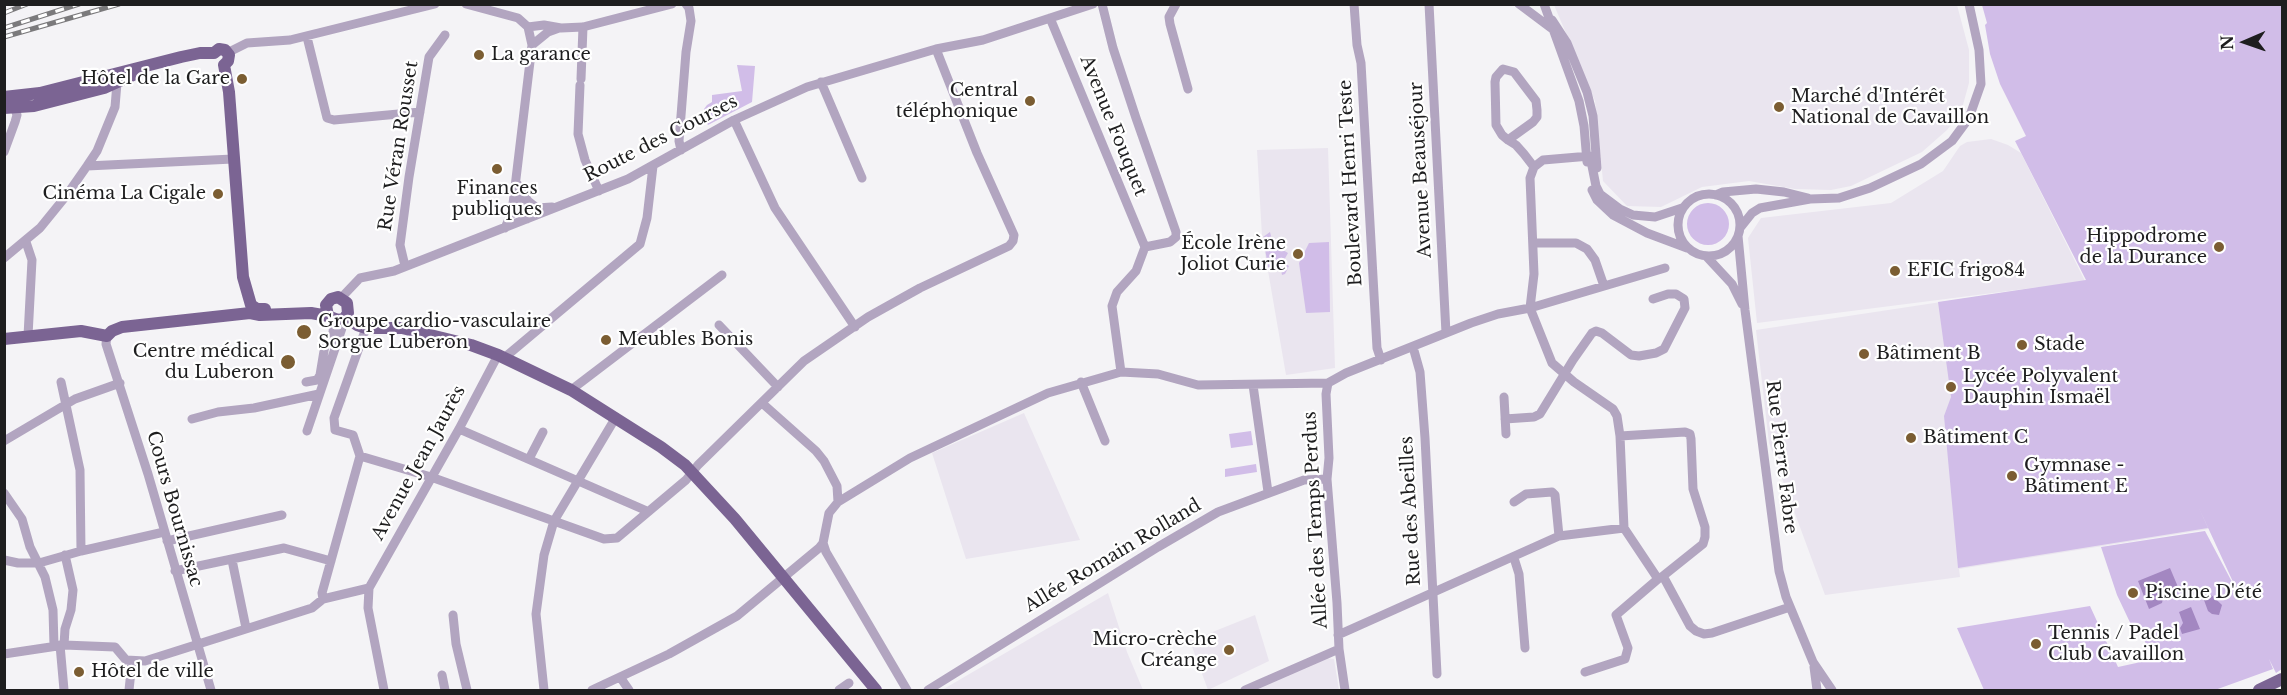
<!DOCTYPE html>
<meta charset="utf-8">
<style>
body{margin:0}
#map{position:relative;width:2287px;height:695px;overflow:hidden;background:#f4f3f6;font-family:"Libre Baskerville",serif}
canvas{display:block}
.frame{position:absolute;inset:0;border:6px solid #1e1e1f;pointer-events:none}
.north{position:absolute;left:2215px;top:12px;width:60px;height:60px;-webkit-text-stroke:4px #fff;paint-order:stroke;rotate:268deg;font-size:16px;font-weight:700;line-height:24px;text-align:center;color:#1e1e1f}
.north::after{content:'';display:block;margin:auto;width:21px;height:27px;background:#1e1e1f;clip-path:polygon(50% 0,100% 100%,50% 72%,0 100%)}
</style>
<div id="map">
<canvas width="2287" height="695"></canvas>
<div class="frame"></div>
<div class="north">N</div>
</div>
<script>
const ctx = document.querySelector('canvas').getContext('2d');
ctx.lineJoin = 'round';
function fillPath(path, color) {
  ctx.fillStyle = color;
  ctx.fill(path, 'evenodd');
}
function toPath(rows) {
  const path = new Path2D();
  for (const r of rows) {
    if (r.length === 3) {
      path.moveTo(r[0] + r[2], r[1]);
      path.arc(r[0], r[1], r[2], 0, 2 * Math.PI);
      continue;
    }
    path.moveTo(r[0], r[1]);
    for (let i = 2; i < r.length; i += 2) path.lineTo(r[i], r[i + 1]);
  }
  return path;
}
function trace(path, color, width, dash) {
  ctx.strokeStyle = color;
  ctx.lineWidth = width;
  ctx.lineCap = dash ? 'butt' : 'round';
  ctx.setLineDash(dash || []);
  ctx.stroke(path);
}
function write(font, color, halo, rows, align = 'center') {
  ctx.font = font + ' "Libre Baskerville",serif';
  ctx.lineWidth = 4.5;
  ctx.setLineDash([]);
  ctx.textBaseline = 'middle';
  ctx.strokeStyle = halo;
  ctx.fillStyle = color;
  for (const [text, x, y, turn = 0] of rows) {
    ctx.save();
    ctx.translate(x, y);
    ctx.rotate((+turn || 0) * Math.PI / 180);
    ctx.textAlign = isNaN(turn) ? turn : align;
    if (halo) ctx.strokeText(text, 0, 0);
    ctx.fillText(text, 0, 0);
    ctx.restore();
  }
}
const built = toPath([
 [1554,5,1957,5,1969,50,1969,83,1961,112,1947,130,1922,152,1851,186,1831,190,1795,189,1749,181,1702,187,1661,207,1627,206,1603,181,1595,101],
 [1991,139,2008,145,2021,153,2209,529,1959,569,1960,577,1825,595,1769,443,1756,330,2040,287,1757,323,1748,238,1761,218,1891,203,1943,171,1960,146,1967,142],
 [1328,148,1335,368,1286,375,1262,236,1257,150],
 [1024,413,1080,540,966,559,932,453],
 [1108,593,1127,652,1143,690,942,690],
 [1255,615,1269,661,1208,690,1190,641],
 [1326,658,1334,659,1339,690,1255,690]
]);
const green = toPath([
 [1978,5,2282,5,2282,669,2276,673,2269,659,2273,669,2215,690,1984,690,1957,628,2090,606,2118,667,2150,660,2143,635,2135,633,2117,595,2101,547,2205,531,2240,597,2198,506,2208,528,1958,568,1944,416,1951,397,1938,302,2086,280,2015,141,2026,136,2000,84,1990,54,1985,25,1987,23,1982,5],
 [737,65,755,66,752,102,708,125,704,118,704,109,707,105,712,102,712,95,742,91],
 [1708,224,21],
 [1270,232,1273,244,1288,253,1283,262,1289,266,1285,274,1282,275,1281,270,1269,272,1263,237],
 [1329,242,1330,312,1306,313,1299,263,1309,243],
 [1251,431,1253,445,1231,448,1229,434],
 [1256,464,1257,472,1225,477,1225,469]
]);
const water = toPath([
 [2170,568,2178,587,2164,594,2162,603,2149,609,2138,581],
 [2205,589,2222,605,2219,615,2212,614,2208,611,2201,592],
 [2191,607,2200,629,2182,634,2180,628,2183,623,2179,612]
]);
const minor = toPath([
 [466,4,518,18,528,27,532,45,512,212,505,228],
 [1102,4,1113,48,1136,118,1176,232,1176,237,1170,242,1145,247],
 [1176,4,1169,17,1170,24,1188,89],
 [1354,4,1357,45,1361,63,1377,348,1381,360],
 [1429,4,1446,333],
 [1519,4,1551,28],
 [1544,4,1579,101,1584,126,1587,162],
 [1050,18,1145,247],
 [1552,20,1567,43,1587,92,1593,116,1597,168],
 [528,27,544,25,561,28,583,27,672,4],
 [307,37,327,118,334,120,420,112],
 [532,45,548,32,559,28],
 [227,53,247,43,290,40,435,4],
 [581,79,583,27],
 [821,82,862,178],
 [580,85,578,134,585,160,599,191],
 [734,120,775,208,855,327],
 [1508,140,1533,122,1537,117,1537,110,1536,101,1514,72,1503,69,1496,77,1495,82,1496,125,1502,135,1508,140,1516,145,1524,154,1534,167],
 [681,150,679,141,686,52,691,21,689,8,686,4],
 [4,152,15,122,17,115,13,103],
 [87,166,233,159],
 [516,182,528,201,537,208,552,207],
 [1592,190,1597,200,1613,215,1647,233,1687,248],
 [517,193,522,213,527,219],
 [1709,225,31],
 [1716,195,1723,192,1756,189,1784,192,1808,198],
 [1740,228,1752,213,1760,208,1810,199,1839,198,1870,188,1921,164,1952,141,1969,118,1981,84,1979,50,1969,4],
 [1738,236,1745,310,1779,571,1786,597,1813,662,1832,690],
 [26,242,32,260,28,336],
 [1533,243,1576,243,1587,249,1595,260,1604,286],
 [1706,256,1732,284,1742,304],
 [4,258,40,228,66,196,87,166,97,151,115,107,117,83],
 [405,266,400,245,409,177,429,57,445,35],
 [341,298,360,278,394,271,628,179,734,120,807,87,936,49,983,40,1093,4],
 [719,325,778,387],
 [107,336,106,344,148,474,211,690],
 [1413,347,1420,372,1425,438,1437,674],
 [504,358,640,244,647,218,653,166],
 [1121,372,1112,306,1117,292,1136,271,1145,247],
 [61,382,80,470,81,551],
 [306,382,317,380,320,375,325,345,333,333,334,320],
 [1081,382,1105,441],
 [1328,383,1346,373,1471,323,1498,314,1530,308,1534,274,1530,178,1534,167,1543,160,1590,156,1596,186,1600,194,1620,209,1633,215,1655,217,1682,208],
 [1328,383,1326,394,1329,458,1327,479,1337,603,1339,649,1345,690],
 [1253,385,1268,492],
 [571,390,722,275],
 [1504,397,1506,434],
 [762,403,816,451,824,461,837,486,838,502],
 [192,419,218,412,254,408,319,394],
 [1505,419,1534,417,1540,414,1573,360,1592,333,1596,331,1602,333,1631,355,1639,356,1656,353,1664,349,1685,308,1684,299,1676,294,1668,294,1653,299],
 [459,429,647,511],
 [307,431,342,328,338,320],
 [1620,436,1685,432,1690,434,1691,439,1693,489,1705,527,1705,537,1703,544,1663,576],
 [4,441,75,399,120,383],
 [360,456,431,477,604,539,617,538,686,480,698,465,804,361,868,317,920,288,1009,246,1013,241,1014,235,977,153,936,49],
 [529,459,543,432],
 [4,493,22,519,30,547,45,577,53,610,54,646],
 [1514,502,1526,494,1552,492,1555,495,1559,536],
 [1624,528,1620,436,1617,416,1613,409,1574,382,1552,363,1530,308,1665,268],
 [167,541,282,515],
 [823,543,826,552,907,690],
 [1514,558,1519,574,1525,648],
 [4,560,18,563,39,563,81,551,164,532],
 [232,560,246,628],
 [175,571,284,548,331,561],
 [323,599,322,593,360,456,353,435,335,430,334,418,366,328],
 [453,615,456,644,467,690],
 [1338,635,1559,536,1624,528,1658,579,1663,576,1690,626,1696,631,1704,634,1712,633,1790,607],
 [60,645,64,690],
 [64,645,65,629,71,610,73,590,65,555],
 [4,654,64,645,115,647,126,660,145,661,312,608,323,599,369,588],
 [1814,667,1817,690],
 [1585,672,1625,659,1628,648,1616,615,1658,579],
 [442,675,445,690],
 [620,677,629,690],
 [129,690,132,662],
 [384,690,368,608,369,588,459,429,498,355],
 [544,690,536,614,544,555,554,521,616,417],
 [592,690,669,654,737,616,819,548,823,543,829,513,838,502,910,458,1048,393,1121,372,1158,374,1198,385,1328,383],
 [839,690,849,683],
 [928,690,1158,547,1218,512,1304,480,1327,479],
 [1245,690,1339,649]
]);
const major = toPath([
 [224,65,229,92,243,277,251,305,257,309,265,309],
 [4,97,40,93,181,57,200,53,214,53,219,49,225,50,229,55,228,61,224,65],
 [4,108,34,106,104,88,133,75],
 [346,317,357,325,366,328,402,328,471,345,498,355,571,390,661,447,685,465,735,519,876,690],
 [4,339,81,331,107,336,112,331,122,327,250,313,260,315,311,313,328,316,338,320,344,319,348,313,347,303,338,297,331,299,326,305,328,316],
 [2259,690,2282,679]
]);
const rail = toPath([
 [4,13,27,4],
 [4,28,79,4],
 [4,37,119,4]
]);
const markers = [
 [479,55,6,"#7b5d32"],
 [242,79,6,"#7b5d32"],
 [1030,101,6,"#7b5d32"],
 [1779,107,6,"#7b5d32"],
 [497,169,6,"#7b5d32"],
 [218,194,6,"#7b5d32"],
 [2219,247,6,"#7b5d32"],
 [1298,254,6,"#7b5d32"],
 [1895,271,6,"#7b5d32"],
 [304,332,8,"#7b5d32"],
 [606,340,6,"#7b5d32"],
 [2022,345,6,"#7b5d32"],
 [1864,354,6,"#7b5d32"],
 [288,362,8,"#7b5d32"],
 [1951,387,6,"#7b5d32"],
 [1911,438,6,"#7b5d32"],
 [2012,476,6,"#7b5d32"],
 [2133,593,6,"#7b5d32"],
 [2036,644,6,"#7b5d32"],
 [1229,650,6,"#7b5d32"],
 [79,672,6,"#7b5d32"]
];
const poiNames = [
 ["La garance",491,55],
 ["Hôtel de la Gare",230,79,"right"],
 ["Central",1018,91,"right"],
 ["téléphonique",1018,112,"right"],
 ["Marché d'Intérêt",1791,97],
 ["National de Cavaillon",1791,118],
 ["Finances",497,189,"center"],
 ["publiques",497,210,"center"],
 ["Cinéma La Cigale",206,194,"right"],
 ["Hippodrome",2207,237,"right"],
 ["de la Durance",2207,258,"right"],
 ["École Irène",1286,244,"right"],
 ["Joliot Curie",1286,265,"right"],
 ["EFIC frigo84",1907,271],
 ["Groupe cardio-vasculaire",318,322],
 ["Sorgue Luberon",318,343],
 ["Meubles Bonis",618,340],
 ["Stade",2034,345],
 ["Centre médical",274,352,"right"],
 ["du Luberon",274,373,"right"],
 ["Bâtiment B",1876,354],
 ["Lycée Polyvalent",1963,377],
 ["Dauphin Ismaël",1963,398],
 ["Bâtiment C",1923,438],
 ["Gymnase -",2024,466],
 ["Bâtiment E",2024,487],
 ["Piscine D'été",2145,593],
 ["Tennis / Padel",2048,634],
 ["Club Cavaillon",2048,655],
 ["Micro-crèche",1217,640,"right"],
 ["Créange",1217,661,"right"],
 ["Hôtel de ville",91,672]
];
const streetNames = [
 ["Avenue Fouquet",1113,126,68],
 ["Route des Courses",661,139,-27],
 ["Rue Véran Rousset",399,146,-81],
 ["Avenue Beauséjour",1421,170,-93],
 ["Boulevard Henri Teste",1351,183,-93],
 ["Rue Pierre Fabre",1781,457,83],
 ["Avenue Jean Jaurès",419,463,-61],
 ["Cours Bournissac",174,509,74],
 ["Rue des Abeilles",1411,511,-93],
 ["Allée des Temps Perdus",1316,520,-93],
 ["Allée Romain Rolland",1113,556,-31]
];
fillPath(built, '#eae5ef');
fillPath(green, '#d1bde8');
fillPath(water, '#a387c1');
trace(minor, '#b2a5c0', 9);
trace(major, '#7b6493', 12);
trace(rail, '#7b7a7c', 5);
trace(rail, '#fff', 3, [9]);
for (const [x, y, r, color] of markers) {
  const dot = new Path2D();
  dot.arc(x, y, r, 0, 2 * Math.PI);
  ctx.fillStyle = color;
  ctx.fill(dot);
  trace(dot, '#fff', 2);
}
write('18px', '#1e1e1f', '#fff', poiNames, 'left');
write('18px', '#1e1e1f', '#fff', streetNames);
</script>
